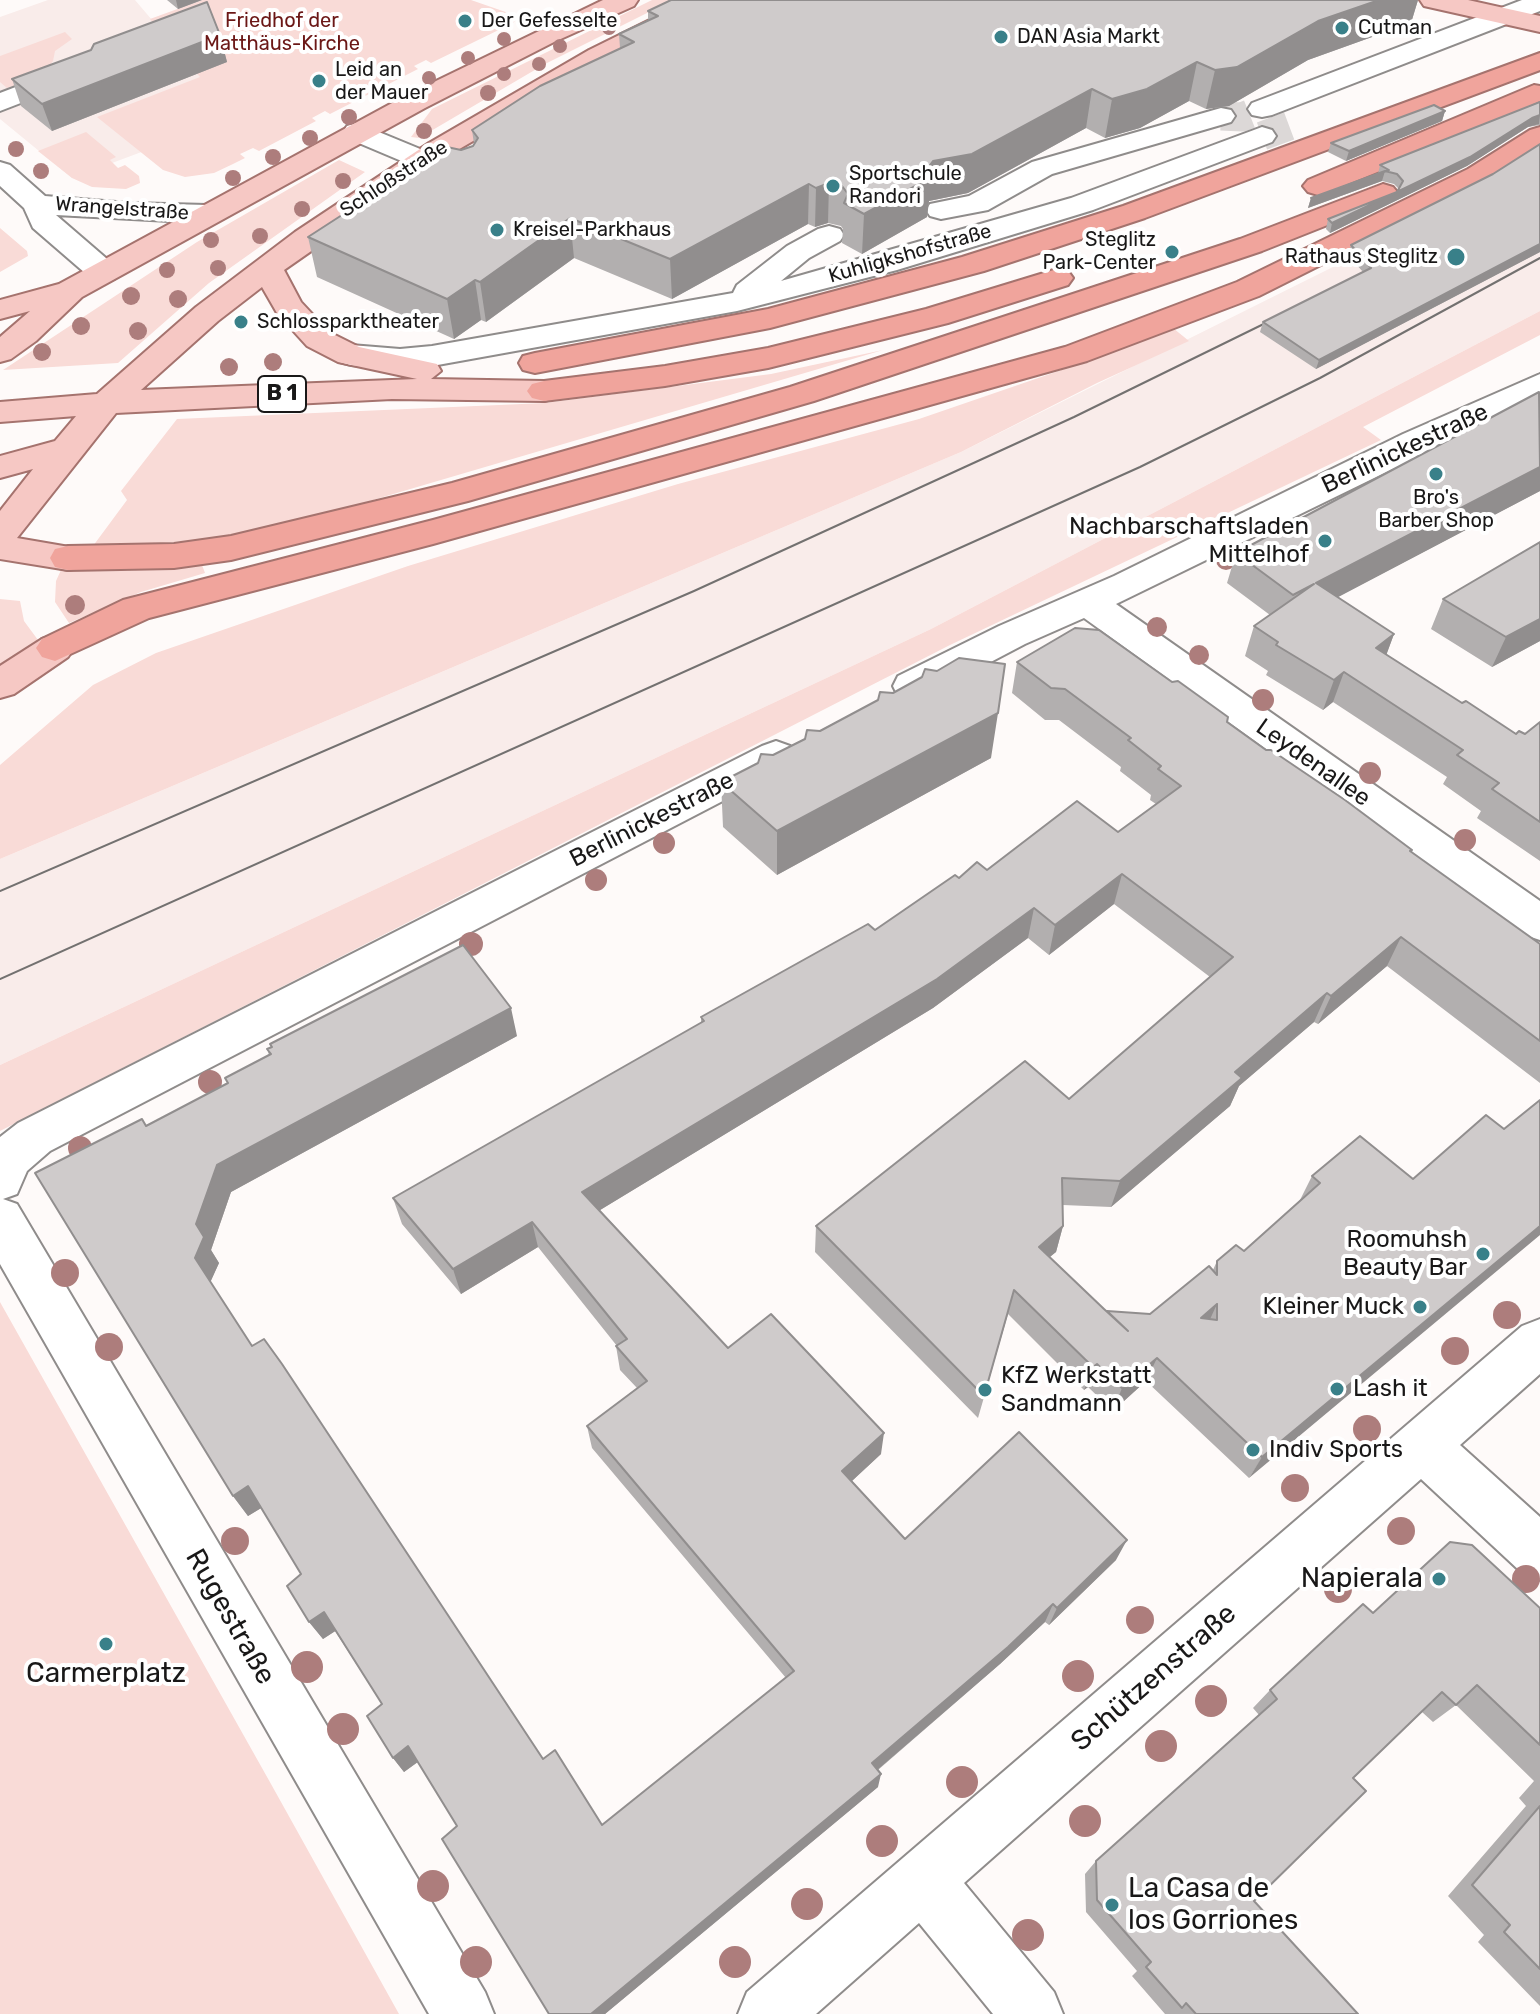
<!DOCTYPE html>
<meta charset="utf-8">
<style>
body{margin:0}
canvas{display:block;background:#fefaf9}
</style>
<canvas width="1540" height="2014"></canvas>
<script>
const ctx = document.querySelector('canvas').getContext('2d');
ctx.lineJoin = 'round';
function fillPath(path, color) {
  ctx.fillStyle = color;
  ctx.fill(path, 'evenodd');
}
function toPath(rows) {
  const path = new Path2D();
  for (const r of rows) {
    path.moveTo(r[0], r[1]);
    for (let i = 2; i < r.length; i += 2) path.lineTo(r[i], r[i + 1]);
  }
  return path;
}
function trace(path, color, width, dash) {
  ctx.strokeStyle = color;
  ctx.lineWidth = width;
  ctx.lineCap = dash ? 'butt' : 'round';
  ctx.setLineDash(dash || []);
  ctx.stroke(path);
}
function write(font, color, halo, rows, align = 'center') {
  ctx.font = font + ' Rubik,sans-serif';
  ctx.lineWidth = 8;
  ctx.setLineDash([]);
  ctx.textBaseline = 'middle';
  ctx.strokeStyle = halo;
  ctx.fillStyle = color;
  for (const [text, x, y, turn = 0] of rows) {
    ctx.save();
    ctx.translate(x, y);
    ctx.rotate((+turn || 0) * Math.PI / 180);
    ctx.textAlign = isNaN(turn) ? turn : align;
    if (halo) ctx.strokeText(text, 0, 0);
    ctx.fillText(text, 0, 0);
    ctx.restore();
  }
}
const built = toPath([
 [48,0,135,0,221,101,243,114,72,178,0,119,0,17],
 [1540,164,1540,311,931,629,0,1065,0,859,961,452]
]);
const green = toPath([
 [202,0,471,0,520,17,513,23,431,63,426,60,414,66,418,69,330,114,325,111,312,118,316,121,259,151,253,148,240,154,245,158,233,164,214,173,185,177,163,170,97,117,200,77,150,19],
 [652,0,673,0,545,64,419,138,411,137,432,109],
 [65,32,72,39,55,51,53,61,41,77,7,88,0,82,0,56],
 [86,132,116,157,110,160,118,168,125,165,139,176,140,183,126,189,92,187,72,178,38,151],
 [339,160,365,172,209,283,118,363,3,370,197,242],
 [0,228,27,251,28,256,0,272],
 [1540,311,1540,335,1363,427,1381,440,950,645,0,1131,0,1065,931,629],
 [1173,328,1189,341,1097,383,961,452,0,859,0,765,93,685,156,653,408,566,678,484,919,419,1082,363],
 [883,350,305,520,214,540,93,546,127,500,121,491,177,419,545,403,771,374],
 [202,565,205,573,141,592,69,623,55,602,56,581,61,570,123,571],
 [0,599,20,601,24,621,38,640,0,665],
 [0,1302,271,1784,399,2014,0,2014]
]);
const minorTunnel = toPath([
 [1221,116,1242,117,1262,109],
 [1262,136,1294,124]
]);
const minor = toPath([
 [1522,0,1540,0,1540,11,1272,115,1262,117,1252,115,1248,109,1252,103,1522,0],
 [73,65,83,67,87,73,83,79,0,111,0,93,73,65],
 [1221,108,1231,110,1235,116,1231,122,1052,174,988,210,941,219,930,216,926,210,930,204,969,196,1032,162,1221,108],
 [357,123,476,172,481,178,476,184,466,187,456,184,347,138,343,132,347,126,357,123],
 [1262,127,1272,130,1276,136,1272,142,1093,210,897,270,737,311,432,366,400,369,351,365,340,362,335,355,340,348,351,345,400,349,432,346,733,293,737,285,787,246,818,229,829,226,840,229,844,235,840,241,809,258,781,281,1071,198,1262,127],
 [0,162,10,165,45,196,128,203,207,205,218,208,222,214,218,220,207,223,56,215,114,265,118,272,114,279,103,281,92,279,33,228,24,208,0,186,0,162],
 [1540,374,1540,397,1116,604,1540,901,1540,940,1525,935,1084,618,1025,644,926,696,912,700,898,696,893,686,898,676,999,626,1114,576,1403,434,1540,374],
 [776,741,790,746,796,756,790,766,50,1151,27,1171,17,1194,3,1199,17,1204,485,1992,494,2014,429,2014,0,1264,0,1137,18,1123,762,746,776,741],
 [1540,1319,1540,1374,1460,1445,1540,1517,1540,1580,1521,1572,1421,1479,964,1883,1054,1992,1063,2014,993,2014,919,1923,816,2014,738,2014,747,1992,1522,1326,1540,1319]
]);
const major = toPath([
 [603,0,638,0,634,6,554,42,425,108,82,297,36,341,11,359,0,362,0,337,30,311,0,319,0,300,59,284,405,96,603,0],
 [690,0,723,0,719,6,609,62,449,155,284,270,301,302,329,332,359,347,437,364,441,371,431,379,544,381,556,384,561,391,556,398,544,401,392,399,116,413,17,538,81,549,86,558,81,567,68,570,0,559,0,511,33,469,0,478,0,456,55,441,76,416,0,422,0,402,97,394,196,307,295,232,429,143,589,50,690,0],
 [262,287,277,313,307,346,338,362,417,379,141,390,218,321,262,287],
 [1420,0,1468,0,1540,16,1540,32,1424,6,1420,0],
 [55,635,68,639,74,648,68,657,14,694,0,698,0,666,42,639,55,635]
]);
const highway = toPath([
 [1540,53,1540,70,1145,218,984,271,770,328,535,373,523,370,519,363,523,356,535,353,768,309,962,257,1123,206,1540,53],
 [1534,85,1540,86,1540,101,1439,147,1328,192,1318,195,1308,192,1303,186,1308,180,1534,85],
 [1540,127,1540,148,1488,181,1259,296,1087,361,433,544,149,618,55,661,42,657,36,648,42,639,123,600,433,520,1065,347,1237,282,1468,169,1530,130,1540,127],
 [1383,184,1393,187,1398,193,1393,199,1262,251,814,401,468,501,231,560,174,568,68,570,55,567,50,558,55,549,68,546,174,544,231,536,452,483,790,387,1240,239,1383,184],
 [1057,269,1068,271,1073,278,1068,285,948,323,768,368,665,386,544,401,532,398,527,391,532,384,544,381,665,366,768,348,926,309,1057,269]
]);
const tram = toPath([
 [0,891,694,591,1074,417,1282,315],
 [0,979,1140,467,1320,378,1540,258]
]);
const trees = [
 [609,28,7],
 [504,39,7],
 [560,46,7],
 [468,58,7],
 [539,64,7],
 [504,74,7],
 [429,78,7],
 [488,93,8],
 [349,117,8],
 [424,131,8],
 [310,138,8],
 [16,149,8],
 [273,157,8],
 [41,171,8],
 [233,178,8],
 [343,181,8],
 [302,209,8],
 [260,236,8],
 [211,240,8],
 [218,268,8],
 [167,270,8],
 [131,296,9],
 [178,299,9],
 [81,326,9],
 [138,331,9],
 [42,352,9],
 [273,362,9],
 [229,367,9],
 [1226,560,10],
 [75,605,10],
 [1157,627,10],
 [1199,655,10],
 [1263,700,11],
 [1370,773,11],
 [1465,840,11],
 [664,843,11],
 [596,880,11],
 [471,944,12],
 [210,1082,12],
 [80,1148,12],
 [65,1273,14],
 [1507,1315,14],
 [109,1347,14],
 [1455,1351,14],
 [1367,1429,14],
 [1295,1488,14],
 [1401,1531,14],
 [235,1541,14],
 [1526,1579,14],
 [1338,1589,14],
 [1140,1620,14],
 [307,1667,16],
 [1078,1676,16],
 [1211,1701,16],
 [343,1729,16],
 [1161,1746,16],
 [962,1782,16],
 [1085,1821,16],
 [882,1841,16],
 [433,1886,16],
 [807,1904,16],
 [1028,1935,16],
 [476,1962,16],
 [735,1962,16]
];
const wall = toPath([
 [167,0,202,0,178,9],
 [671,0,1418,0,1411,23,1308,60,1229,106,1206,109,1189,101,1140,128,1105,138,1086,128,968,193,929,201,927,217,862,254,842,243,843,229,841,226,828,223,815,227,808,224,672,299,574,258,486,322,481,320,454,339,317,277,308,237,461,150,473,146,474,144,472,130,620,48,619,34,648,20,648,11],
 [220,35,227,62,52,131,21,106,12,79],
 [1540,102,1540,125,1528,127,1467,166,1330,233,1326,229,1328,219,1397,192,1399,189,1394,184,1382,181,1308,208,1311,198,1378,174,1380,165],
 [1445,111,1442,121,1346,161,1328,152,1331,143],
 [1540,144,1540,252,1316,369,1260,332,1263,322,1363,272,1348,255,1351,245,1493,174],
 [1540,393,1540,491,1337,597,1394,634,1386,655,1462,703,1516,734,1525,734,1540,722,1540,861,1477,818,1481,811,1443,784,1447,777,1333,702,1323,710,1266,675,1268,671,1245,656,1254,626,1270,615,1227,583,1236,553],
 [1540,542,1540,641,1492,667,1431,629,1443,599],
 [1017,662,1227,722,1540,944,1540,1083,1387,966,1318,1024,1314,1022,1239,1086,1230,1106,1111,1207,1063,1205,1063,1226,1056,1252,1049,1257,1106,1311,1150,1314,1213,1270,1217,1261,1244,1251,1299,1202,1312,1176,1413,1179,1486,1115,1249,1478,1146,1381,1113,1411,1088,1387,1084,1390,1008,1314,978,1418,815,1252,816,1226,1069,1099,1210,977,1114,904,1049,955,1028,938,933,1008,600,1210,728,1348,881,1454,852,1481,905,1539,1116,1560,1049,1625,1045,1622,1000,1664,878,1770,878,1787,605,2014,457,1826,418,1762,404,1772,393,1758,382,1704,335,1631,323,1639,309,1622,301,1574,261,1508,248,1516,233,1496,146,1126,228,1084,225,1078,269,1055,267,1049,517,1036,231,1192,211,1250,219,1263,210,1282,252,1346,543,1759,602,1825,786,1678,592,1448,587,1426,637,1388,620,1370,616,1346,617,1346,538,1247,461,1294,402,1224,393,1198,701,1023,701,1017,875,930,959,878,1118,832,1156,804,1150,800,1151,795,1120,771,1121,767,1059,720,1045,720,1012,693],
 [878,700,991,758,777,875,723,827,721,782],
 [1540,1608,1540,2006,1478,1942,1484,1935,1448,1896,1526,1806,1519,1798,1534,1781,1456,1705,1433,1722,1422,1712,1353,1778,1254,1901,1358,2014,1165,2014,1132,1976,1137,1971,1086,1912,1085,1874,1096,1861,1259,1715,1253,1708,1270,1690,1373,1613]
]);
const shadedWall = toPath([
 [176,0,202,0,178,9],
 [1379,0,1418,0,1411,23,1308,60,1229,106,1206,109,1215,70,1318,21],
 [220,35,227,62,52,131,42,104],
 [1197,62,1189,101,1140,128,1105,138,1112,99],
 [1092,89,1086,128,968,193,929,201,927,217,862,254,864,214,927,169,933,161],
 [1445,111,1442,121,1346,161,1349,151],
 [1540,115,1539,124,1528,127,1467,166,1330,233,1332,223,1470,157,1532,118],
 [1385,171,1382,181,1308,208,1311,198],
 [829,183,828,223,815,227,816,188],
 [809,184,808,224,672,299,670,259],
 [570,218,574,258,486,322,480,282],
 [1540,244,1540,252,1316,369,1319,360],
 [475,280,481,320,454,339,447,299],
 [1540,467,1540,491,1306,614,1316,583],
 [1540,619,1540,641,1492,667,1506,637],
 [1394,634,1383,664,1376,648],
 [1344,672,1333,702,1323,710,1334,680],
 [998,713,991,758,777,875,777,831],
 [1122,874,1114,904,1049,955,1055,925],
 [1034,908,1028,938,933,1008,587,1218,582,1192],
 [1401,937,1387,966,1318,1024,1331,996],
 [1327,993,1314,1022,1239,1086,1230,1106,1111,1207,1120,1181,1235,1072],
 [511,1008,517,1036,231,1192,211,1250,219,1263,210,1283,195,1258,196,1224,217,1165],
 [532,1222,538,1247,461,1294,453,1269],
 [1063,1226,1056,1252,1032,1272,1039,1247],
 [1540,1226,1540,1235,1249,1478,1262,1457],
 [1217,1304,1206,1328,1201,1318],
 [1157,1358,1146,1381,1113,1411,1122,1388],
 [1097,1364,1088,1387,1084,1390,1093,1367],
 [884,1433,881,1454,840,1492,842,1471],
 [248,1486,263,1507,248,1516,233,1496],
 [1127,1540,1116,1560,1049,1625,1057,1608],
 [1053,1604,1045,1622,1000,1664,869,1777,872,1763],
 [324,1612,337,1630,323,1639,309,1622],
 [408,1746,419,1761,404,1772,393,1758],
 [881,1774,878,1787,605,2014,591,2014]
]);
const building = toPath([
 [671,0,1379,0,1318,21,1237,67,1215,70,1197,62,1147,89,1112,99,1092,89,972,154,933,161,927,169,930,178,864,214,844,203,848,194,842,186,829,183,816,188,809,184,670,259,570,218,480,282,475,280,447,299,308,237,447,147,461,150,473,146,478,138,472,130,540,86,634,42,619,34,658,16,648,11,671,0],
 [207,2,220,35,42,104,12,79,91,50,94,44,207,2],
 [1540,102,1540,115,1532,118,1470,157,1332,223,1328,219,1397,192,1403,181,1397,174,1385,171,1311,198,1389,170,1380,165,1540,102],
 [1434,105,1445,111,1349,151,1331,143,1434,105],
 [1540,144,1540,244,1319,360,1263,322,1371,268,1351,245,1493,174,1540,144],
 [1539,392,1540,467,1316,583,1394,634,1376,648,1462,703,1466,701,1516,734,1519,731,1525,734,1540,722,1540,822,1492,789,1499,783,1457,755,1463,750,1344,672,1334,680,1276,645,1278,642,1254,626,1314,584,1293,595,1236,553,1539,392],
 [1540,542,1540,619,1506,637,1443,599,1540,542],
 [1075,628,1099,630,1172,682,1178,681,1228,717,1227,722,1266,750,1271,750,1345,800,1412,850,1410,851,1540,944,1540,1041,1401,937,1331,996,1327,993,1235,1072,1242,1078,1120,1181,1062,1178,1063,1226,1039,1247,1104,1309,1128,1331,1107,1311,1150,1314,1209,1266,1217,1275,1217,1261,1236,1245,1244,1251,1320,1183,1312,1176,1360,1136,1413,1179,1486,1115,1504,1129,1540,1100,1540,1226,1262,1457,1157,1358,1122,1388,1097,1364,1093,1367,1014,1290,984,1396,816,1226,1025,1061,1069,1099,1233,957,1122,874,1055,925,1034,908,937,979,582,1192,728,1348,771,1314,884,1433,842,1471,905,1539,1019,1432,1127,1540,1057,1608,1053,1604,1008,1647,872,1763,881,1774,591,2014,549,2014,442,1839,457,1826,408,1746,393,1758,367,1716,382,1704,324,1612,309,1622,287,1586,301,1574,248,1486,233,1496,35,1173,142,1119,146,1126,228,1083,225,1078,271,1054,267,1049,272,1047,270,1044,463,945,511,1008,217,1165,196,1224,204,1237,195,1258,252,1346,264,1339,282,1364,543,1759,555,1750,602,1825,794,1671,587,1426,647,1381,616,1346,627,1339,532,1222,453,1269,393,1198,704,1021,701,1017,868,924,875,930,955,875,959,878,977,862,987,870,1077,801,1118,832,1181,786,1158,769,1161,766,1128,740,1131,738,1065,689,1051,688,1017,662,1075,628],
 [1217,1304,1217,1320,1201,1318,1217,1304],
 [959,658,1005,664,998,713,777,831,721,782,758,763,761,754,773,755,805,739,807,730,820,731,878,700,880,692,893,693,922,677,925,669,937,671,959,658],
 [1450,1542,1472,1545,1540,1608,1540,1745,1477,1685,1456,1705,1442,1692,1353,1778,1366,1791,1254,1901,1358,2014,1196,2014,1186,2003,1182,2008,1146,1967,1151,1962,1097,1900,1096,1861,1277,1699,1270,1690,1363,1604,1373,1613,1450,1542],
 [1540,1806,1540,1969,1504,1932,1510,1925,1472,1885,1540,1806]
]);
const markers = [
 [465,21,8,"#398089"],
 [1342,28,8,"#398089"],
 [1001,37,8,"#398089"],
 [319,81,8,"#398089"],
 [833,186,8,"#398089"],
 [497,230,8,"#398089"],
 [1172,252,8,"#398089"],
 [1456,257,10,"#398089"],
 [241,322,8,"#398089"],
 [1436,474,8,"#398089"],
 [1325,541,8,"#398089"],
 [1483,1254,8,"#398089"],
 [1420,1307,8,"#398089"],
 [1337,1389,8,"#398089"],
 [985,1390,8,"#398089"],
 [1253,1450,8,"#398089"],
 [1439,1579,8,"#398089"],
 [106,1644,8,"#398089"],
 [1112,1905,8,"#398089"]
];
const farParknames = [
 ["Friedhof der",282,21],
 ["Matthäus-Kirche",282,44]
];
const farPoinames = [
 ["Der Gefesselte",481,21],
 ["Cutman",1358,28],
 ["DAN Asia Markt",1017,37],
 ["Leid an",335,70],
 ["der Mauer",335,93],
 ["Sportschule",849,174],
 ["Randori",849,197],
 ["Kreisel-Parkhaus",513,230],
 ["Steglitz",1156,240,"right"],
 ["Park-Center",1156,263,"right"],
 ["Rathaus Steglitz",1438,257,"right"],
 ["Schlossparktheater",257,322],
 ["Bro's",1436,498,"center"],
 ["Barber Shop",1436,521,"center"]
];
const farStreetnames = [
 ["Schloßstraße",394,179,-33],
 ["Wrangelstraße",122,209,4],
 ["Kuhligkshofstraße",910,254,-16]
];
const shields = [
 [282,394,48]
];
const shieldNames = [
 ["B 1",282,394]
];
const streetNames = [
 ["Berlinickestraße",1405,449,-25],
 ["Leydenallee",1313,763,35],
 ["Berlinickestraße",652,820,-27]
];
const poiNames = [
 ["Nachbarschaftsladen",1309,527],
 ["Mittelhof",1309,555],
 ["Roomuhsh",1467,1240],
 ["Beauty Bar",1467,1268],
 ["Kleiner Muck",1404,1307],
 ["KfZ Werkstatt",1001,1376,"left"],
 ["Sandmann",1001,1404,"left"],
 ["Lash it",1353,1389,"left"],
 ["Indiv Sports",1269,1450,"left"]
];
const nearPoinames = [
 ["Napierala",1423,1579],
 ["Carmerplatz",106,1674,"center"],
 ["La Casa de",1128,1889,"left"],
 ["los Gorriones",1128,1921,"left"]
];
const nearStreetnames = [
 ["Rugestraße",230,1617,60],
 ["Schützenstraße",1154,1678,-41]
];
fillPath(built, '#f9ecea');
fillPath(green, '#f9dbd7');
trace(minorTunnel, '#dcd8d7', 29, [29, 15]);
trace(minor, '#8f8c8b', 4);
trace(major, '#a5736e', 4);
trace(highway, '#a5736e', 4);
fillPath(minor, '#fff');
fillPath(major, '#f6c8c4');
fillPath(highway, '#f0a49c');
trace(tram, '#737170', 2);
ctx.fillStyle = '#ad7d7c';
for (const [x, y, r] of trees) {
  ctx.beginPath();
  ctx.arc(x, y, r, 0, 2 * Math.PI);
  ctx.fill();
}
fillPath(wall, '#b2afaf');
fillPath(shadedWall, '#918e8e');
fillPath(building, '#cfcbcb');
trace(building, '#918e8e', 2);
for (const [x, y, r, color] of markers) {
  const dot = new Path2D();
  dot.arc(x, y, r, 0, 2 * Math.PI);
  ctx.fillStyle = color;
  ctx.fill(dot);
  trace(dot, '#fff', 3);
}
write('20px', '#6b1716', '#fff', farParknames);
write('20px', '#191818', '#fff', farPoinames, 'left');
write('20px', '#191818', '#fff', farStreetnames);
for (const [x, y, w] of shields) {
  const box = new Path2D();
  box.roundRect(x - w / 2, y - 18, w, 36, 6);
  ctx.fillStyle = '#fff';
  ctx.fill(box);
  trace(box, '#191818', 2);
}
write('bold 22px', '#191818', null, shieldNames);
write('24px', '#191818', '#fff', streetNames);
write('24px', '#191818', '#fff', poiNames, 'right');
write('28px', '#191818', '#fff', nearPoinames, 'right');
write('28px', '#191818', '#fff', nearStreetnames);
</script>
